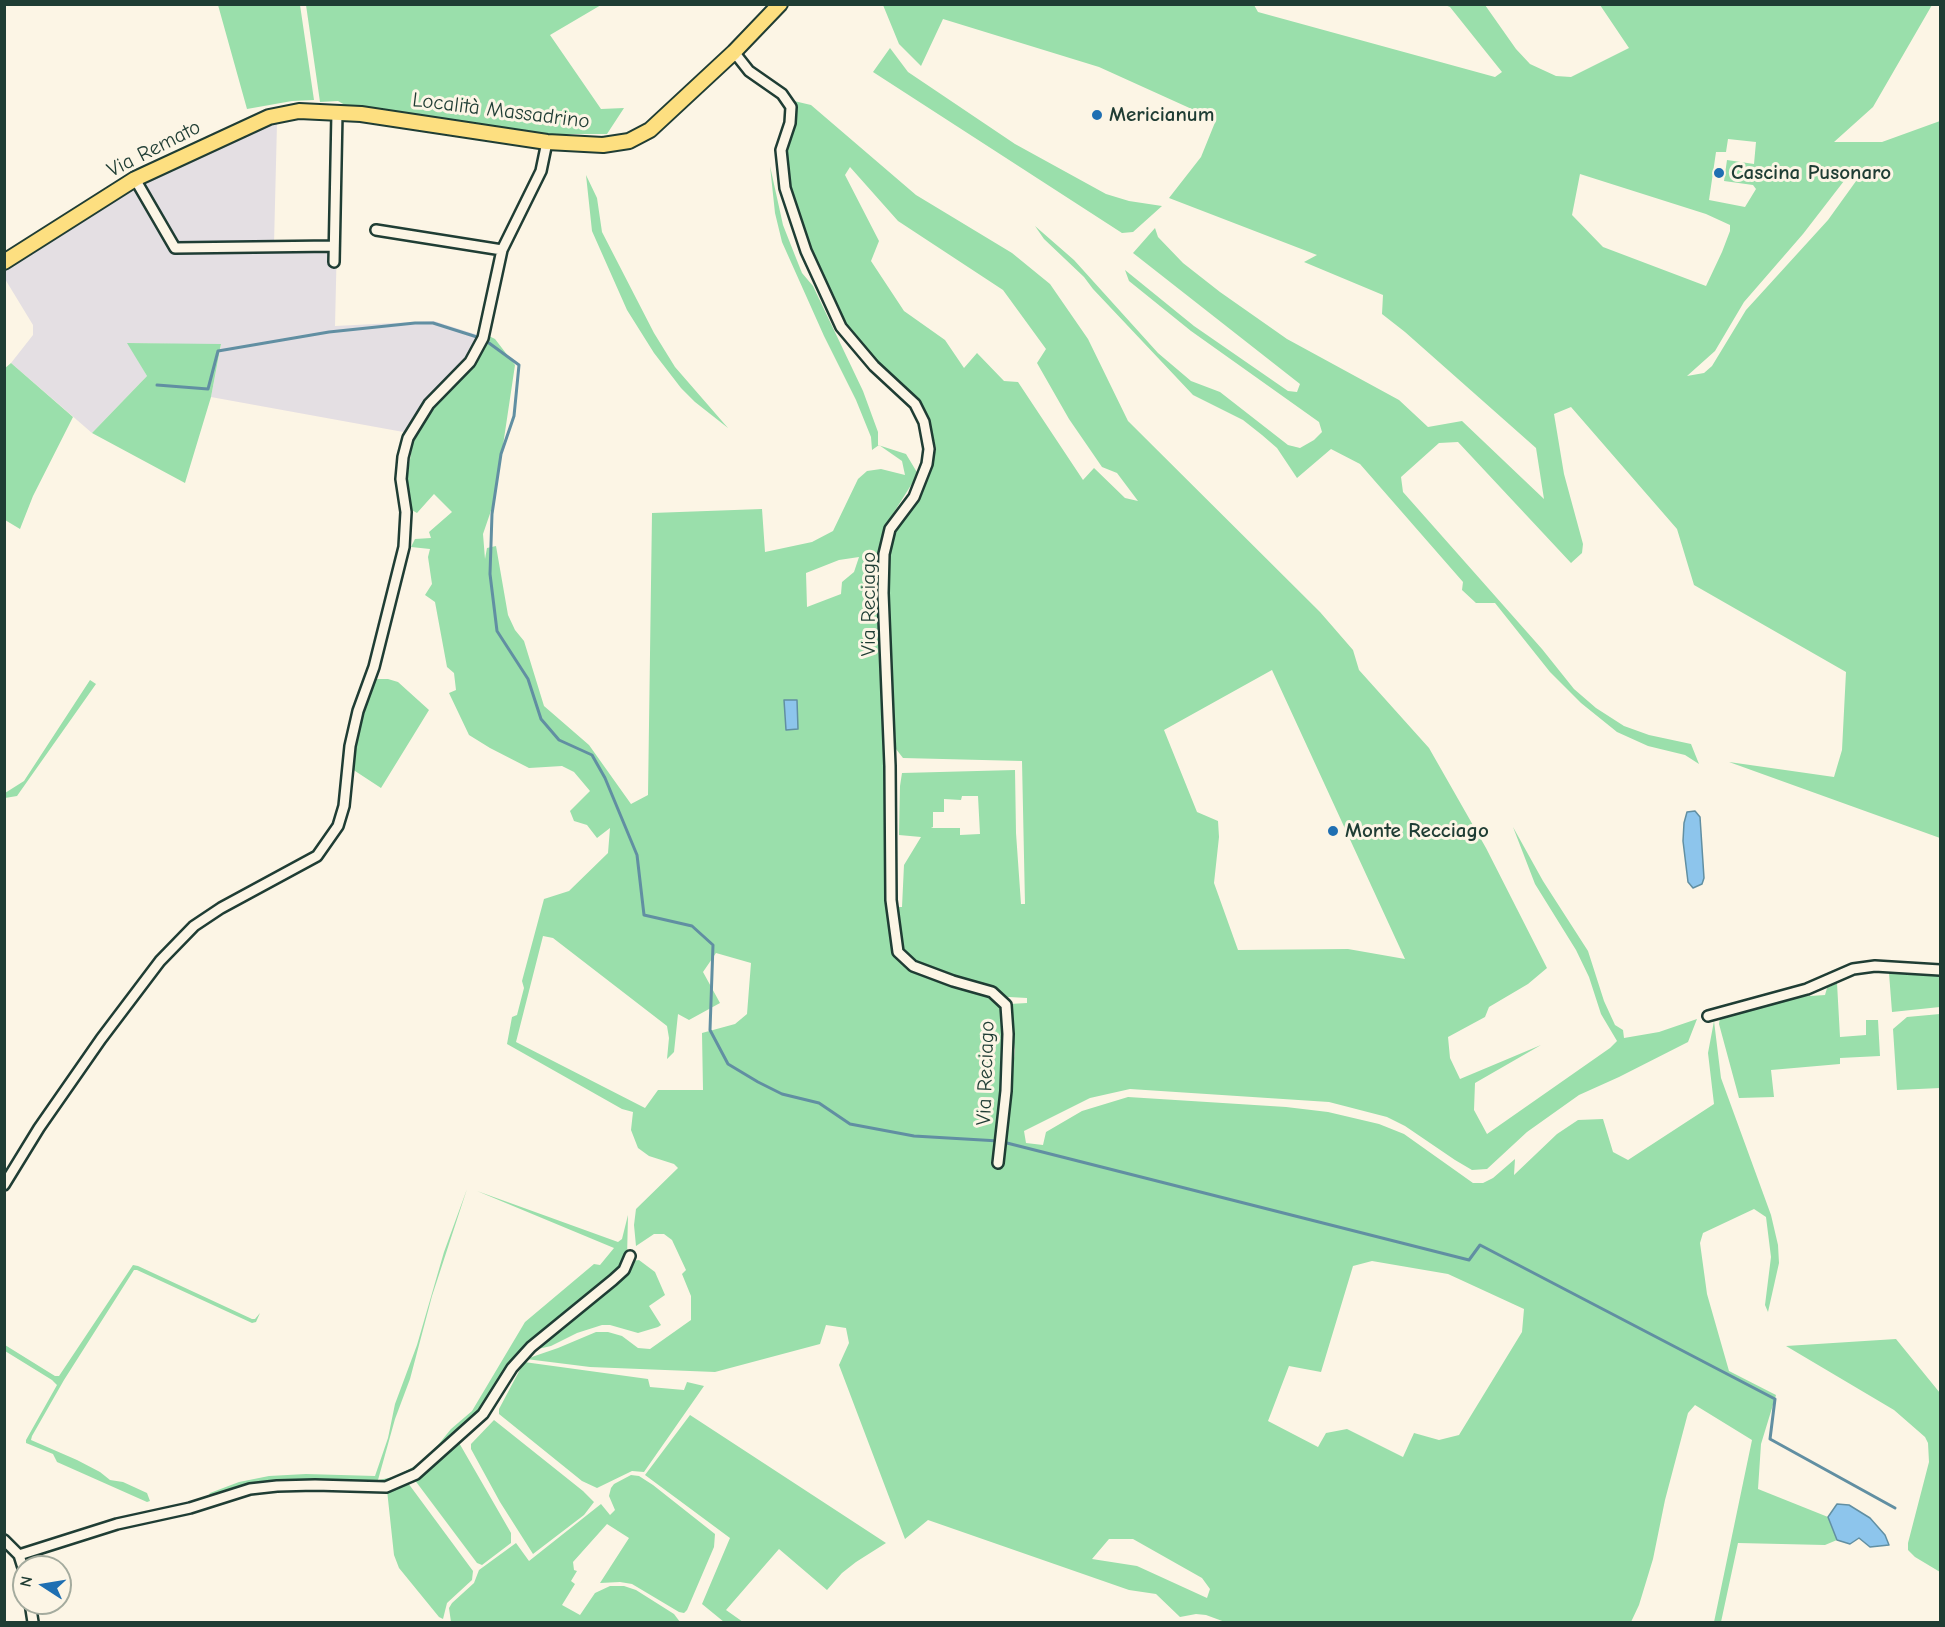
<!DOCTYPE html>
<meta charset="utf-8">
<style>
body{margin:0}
#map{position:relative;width:1945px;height:1627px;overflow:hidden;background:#fcf5e5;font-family:"Comic Neue",sans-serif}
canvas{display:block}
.frame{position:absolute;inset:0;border:6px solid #1f3d34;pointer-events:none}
.north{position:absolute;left:12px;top:1555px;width:60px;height:60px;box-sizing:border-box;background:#fcf5e5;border:2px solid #a4ab9e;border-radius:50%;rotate:282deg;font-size:16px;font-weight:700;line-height:24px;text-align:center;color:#1f3d34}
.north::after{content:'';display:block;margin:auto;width:21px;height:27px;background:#1f6fb2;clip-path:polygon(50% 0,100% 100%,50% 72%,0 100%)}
</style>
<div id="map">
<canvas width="1945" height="1627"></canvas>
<div class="frame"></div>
<div class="north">N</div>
</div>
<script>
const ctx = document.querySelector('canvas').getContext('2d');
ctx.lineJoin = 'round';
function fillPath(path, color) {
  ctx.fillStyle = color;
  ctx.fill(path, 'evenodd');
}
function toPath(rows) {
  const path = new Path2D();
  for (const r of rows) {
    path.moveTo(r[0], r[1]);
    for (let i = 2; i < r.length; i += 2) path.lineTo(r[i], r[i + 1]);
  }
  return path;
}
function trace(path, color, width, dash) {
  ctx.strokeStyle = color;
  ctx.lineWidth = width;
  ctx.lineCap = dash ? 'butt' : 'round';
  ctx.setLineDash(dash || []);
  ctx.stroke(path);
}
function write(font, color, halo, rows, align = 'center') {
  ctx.font = font + ' "Comic Neue",sans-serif';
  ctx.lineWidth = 6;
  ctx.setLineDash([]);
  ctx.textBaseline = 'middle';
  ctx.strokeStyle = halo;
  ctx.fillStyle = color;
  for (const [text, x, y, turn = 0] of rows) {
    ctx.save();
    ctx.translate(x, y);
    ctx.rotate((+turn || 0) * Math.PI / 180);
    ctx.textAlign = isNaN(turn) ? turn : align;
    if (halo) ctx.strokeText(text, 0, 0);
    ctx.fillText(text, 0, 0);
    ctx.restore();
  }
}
const built = toPath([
 [277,123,274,244,337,241,335,326,434,321,481,336,472,352,409,433,211,397,221,345,128,343,147,376,92,433,11,363,33,335,33,325,5,279,5,270,143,182,248,134]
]);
const green = toPath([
 [218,5,300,5,314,100,292,101,247,109],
 [306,5,601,5,550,35,601,109,624,108,607,134,563,134,550,138,345,105,338,101,320,102],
 [883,5,1254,5,1258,12,1495,77,1502,72,1450,7,1445,5,1485,5,1516,49,1530,64,1556,76,1571,77,1629,48,1600,5,1932,5,1873,107,1834,142,1882,142,1940,121,1940,838,1729,762,1834,777,1842,750,1846,672,1694,585,1677,529,1571,407,1554,414,1564,474,1583,544,1582,553,1571,563,1458,442,1439,443,1401,477,1403,492,1542,649,1574,689,1596,708,1624,726,1649,735,1691,744,1699,764,1685,755,1648,746,1617,732,1581,703,1550,672,1495,603,1476,603,1462,590,1463,582,1360,464,1331,449,1297,478,1277,448,1262,435,1243,420,1193,395,1093,289,1084,277,1044,239,1035,226,1074,260,1158,353,1191,381,1220,392,1288,445,1300,448,1314,440,1322,432,1319,422,1191,331,1129,281,1125,270,1194,326,1288,391,1297,392,1300,384,1133,253,1155,228,1158,237,1183,263,1220,292,1287,339,1399,400,1428,427,1462,421,1544,499,1536,448,1405,332,1382,314,1383,295,1304,262,1317,255,1169,198,1201,157,1216,120,1099,67,943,19,921,66,899,44],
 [1728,139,1756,142,1754,164,1727,160,1724,181,1753,185,1756,189,1745,207,1709,200,1716,152,1726,152],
 [1854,168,1864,170,1828,220,1746,310,1712,366,1704,373,1687,376,1715,351,1744,302,1803,234],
 [1580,174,1706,214,1730,225,1730,231,1722,252,1706,286,1603,247,1572,215],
 [890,48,908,72,1015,144,1106,194,1129,201,1162,206,1133,232,1122,233,873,72],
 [794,101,811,105,916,195,1012,253,1050,284,1088,339,1128,421,1320,612,1353,650,1359,670,1429,748,1486,848,1547,968,1528,984,1489,1007,1485,1017,1448,1037,1450,1058,1460,1079,1541,1045,1475,1083,1474,1110,1487,1134,1610,1048,1617,1041,1601,1014,1589,977,1576,950,1535,884,1513,827,1543,881,1588,951,1604,1001,1615,1025,1623,1030,1624,1038,1659,1032,1697,1019,1688,1042,1619,1077,1579,1095,1527,1132,1487,1169,1472,1170,1455,1160,1405,1126,1387,1117,1329,1102,1130,1089,1090,1098,1024,1131,1026,1143,1043,1145,1046,1132,1082,1111,1128,1097,1286,1107,1328,1112,1379,1124,1404,1134,1473,1183,1483,1183,1493,1178,1515,1159,1514,1175,1557,1134,1578,1120,1603,1119,1613,1152,1628,1160,1714,1104,1708,1053,1714,1021,1721,1078,1771,1215,1778,1245,1779,1263,1768,1312,1765,1305,1771,1257,1766,1217,1754,1209,1703,1233,1700,1243,1707,1294,1729,1371,1776,1395,1761,1444,1758,1489,1828,1517,1837,1540,1825,1545,1738,1543,1721,1622,1714,1622,1752,1440,1695,1405,1688,1413,1665,1500,1653,1559,1639,1605,1631,1622,1225,1622,1206,1615,1196,1614,1180,1617,1156,1594,1129,1590,928,1520,905,1539,839,1365,849,1343,846,1328,826,1325,820,1344,715,1372,590,1367,526,1359,558,1348,596,1332,608,1332,622,1336,638,1348,650,1349,691,1320,691,1296,682,1274,686,1270,672,1240,664,1234,654,1234,636,1246,634,1225,636,1209,678,1168,674,1164,649,1156,638,1148,631,1130,633,1112,622,1109,507,1044,512,1017,517,1015,524,988,522,981,544,899,569,891,608,853,610,828,597,838,587,825,574,821,570,811,590,791,574,772,562,766,529,768,490,748,469,735,449,693,456,690,454,673,447,667,435,602,425,595,432,584,428,557,430,549,411,547,415,539,431,538,429,532,452,512,434,494,417,513,410,509,406,491,407,477,415,430,485,334,495,339,515,365,495,499,483,534,485,559,487,548,496,546,508,615,515,630,524,641,544,706,589,745,631,804,648,795,652,513,762,509,765,552,812,542,833,531,858,479,867,471,881,469,905,475,902,461,879,445,872,450,871,437,856,400,824,336,782,242,775,213,770,166,783,225,794,253,802,273,813,286,863,391,878,432,878,445,906,454,918,474,891,517,884,534,881,550,879,586,889,907,902,907,904,865,921,837,899,835,900,786,902,773,1015,770,1016,833,1021,904,1025,904,1022,761,903,758,896,749,886,592,887,554,893,533,921,496,936,449,928,417,917,402,876,364,842,322,808,251,789,192,787,144,795,109],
 [850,167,898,221,1003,290,1046,349,1037,363,1069,419,1102,467,1117,473,1138,501,1125,498,1094,468,1083,480,1018,382,1004,381,977,353,964,368,945,340,904,311,871,261,879,241,845,175],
 [859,557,854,572,842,582,841,594,807,607,806,573,839,560],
 [1272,670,1405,959,1348,949,1238,950,1214,883,1219,837,1218,821,1197,812,1164,730],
 [962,796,978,796,980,834,960,835,960,828,931,828,933,827,933,812,944,812,944,799,961,800],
 [543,936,553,938,667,1026,669,1038,667,1059,674,1052,678,1014,689,1020,720,1003,703,972,716,953,751,963,747,1014,735,1024,702,1033,703,1090,658,1090,645,1108,516,1042],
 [991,996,1027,998,1027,1003,1009,1004,1015,1050,1007,1116,1001,1009],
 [1372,1261,1448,1274,1524,1309,1522,1332,1459,1435,1439,1440,1414,1433,1403,1457,1347,1429,1326,1433,1318,1447,1268,1421,1289,1366,1321,1372,1353,1266],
 [1109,1539,1133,1539,1202,1578,1210,1589,1207,1598,1137,1566,1092,1559],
 [586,175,597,198,602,232,654,333,675,367,728,428,695,402,681,388,654,353,627,310,592,231],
 [127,343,221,344,211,397,185,483,92,433,147,376],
 [11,363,73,417,33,496,20,529,5,520,4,369],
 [376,679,388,679,398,682,429,710,381,788,352,769,360,723],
 [90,680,96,684,17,796,5,798,5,793,24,781],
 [1889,973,1940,975,1940,1007,1892,1012],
 [1837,983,1840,1037,1866,1035,1866,1020,1878,1020,1880,1056,1840,1058,1840,1064,1771,1070,1774,1097,1739,1098,1719,1024,1720,1017,1795,997,1825,995,1827,988],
 [1940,1014,1940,1088,1897,1090,1893,1029,1907,1017],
 [467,1189,432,1296,410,1379,395,1419,378,1480,394,1477,417,1465,438,1445,451,1429,472,1411,525,1322,594,1264,600,1265,614,1248,477,1191,618,1242,622,1239,628,1215,627,1258,619,1272,526,1347,481,1409,453,1439,417,1469,386,1483,339,1482,208,1497,210,1493,239,1482,269,1476,306,1474,375,1476,388,1438,395,1404,417,1345,444,1252],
 [639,1260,655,1272,665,1295,649,1306,661,1325,658,1327,638,1333,610,1325,602,1325,577,1333,551,1346,529,1351,632,1261],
 [133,1265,138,1266,252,1319,255,1319,260,1313,256,1322,252,1323,137,1270,134,1270,64,1380,32,1436,31,1440,77,1460,100,1472,110,1480,123,1482,147,1493,150,1501,147,1502,57,1462,53,1454,26,1443,26,1440,57,1385,52,1380,5,1351,5,1345,55,1376,59,1376],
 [1896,1339,1940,1393,1940,1572,1915,1557,1908,1550,1908,1543,1929,1462,1928,1443,1925,1437,1894,1410,1786,1346],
 [524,1362,648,1379,650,1387,684,1390,687,1382,704,1386,644,1472,632,1471,597,1488,582,1481,499,1414,499,1409],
 [690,1415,886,1543,856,1562,842,1573,827,1590,779,1549,726,1610,743,1622,724,1622,702,1604,730,1538,645,1475],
 [494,1420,583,1491,594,1502,584,1515,533,1554,500,1502,471,1449,471,1444],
 [458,1441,511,1533,511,1543,482,1565,477,1563,414,1479],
 [631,1475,639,1476,653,1485,715,1534,714,1547,687,1610,684,1613,679,1612,632,1584,620,1582,600,1583,629,1538,607,1524,573,1562,574,1570,577,1571,571,1581,575,1584,562,1605,580,1615,595,1593,610,1586,624,1586,636,1590,674,1614,680,1622,451,1622,449,1608,452,1603,474,1583,479,1570,516,1543,529,1561,601,1504,610,1515,615,1510,609,1496,611,1488,614,1484],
 [405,1482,408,1483,473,1571,472,1580,447,1603,443,1619,439,1617,399,1568,394,1555,387,1490]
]);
const water = toPath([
 [784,700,797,700,798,729,786,730,784,700],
 [1695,811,1700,817,1704,878,1702,884,1693,888,1688,882,1683,841,1684,823,1687,812,1695,811],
 [1837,1504,1849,1505,1870,1518,1885,1535,1889,1545,1870,1547,1859,1538,1850,1544,1837,1540,1828,1517,1837,1504]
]);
const stream = toPath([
 [489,343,519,365,514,416,501,454,492,514,490,574,497,631,528,679,541,719,559,740,592,755,605,778,637,855,644,915,692,926,713,945,710,1030,728,1064,758,1082,782,1094,819,1103,850,1124,914,1136,999,1141,1469,1260,1480,1245,1775,1399,1770,1439,1895,1508],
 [157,385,208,389,218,351,329,332,415,323,433,323,477,337]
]);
const street = toPath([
 [734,52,749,71,782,94,791,107,790,123,781,150,785,188,806,251,841,327,874,366,915,404,924,422,929,449,927,464,914,497,890,529,884,554,883,593,890,766,891,900,898,952,913,966,953,981,992,992,1006,1005,1008,1034,1006,1091,998,1163],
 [135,179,175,248,334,246],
 [376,230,502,250],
 [334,262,337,113],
 [1708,1016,1807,989,1853,969,1875,966,1940,970],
 [4,1185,39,1128,101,1039,160,961,194,926,221,908,317,856,338,826,344,806,350,746,358,711,374,667,404,547,406,512,401,479,403,457,408,438,429,404,470,362,483,338,502,250,541,171,547,142],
 [4,1540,19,1555,24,1571],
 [19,1555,117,1524,190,1508,250,1489,277,1486,315,1485,386,1487,416,1474,483,1414,512,1368,531,1347,613,1280,624,1270,630,1256],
 [30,1603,33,1622]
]);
const primary = toPath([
 [4,262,135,179,269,117,299,111,361,114,547,142,603,145,629,141,650,130,734,52,780,4]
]);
const markers = [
 [1097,115,6,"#1f6fb2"],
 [1719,173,6,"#1f6fb2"],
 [1333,831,6,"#1f6fb2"]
];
const streetNames = [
 ["Località Massadrino",501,111,7],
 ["Via Remato",154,149,-27],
 ["Via Reciago",869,604,-90],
 ["Via Reciago",986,1073,-88]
];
const poiNames = [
 ["Mericianum",1109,115],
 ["Cascina Pusonaro",1731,173],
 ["Monte Recciago",1345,831]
];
fillPath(built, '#e4dfe3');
fillPath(green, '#9adfab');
fillPath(water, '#8dc5ec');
trace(water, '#618fa2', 1.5);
trace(stream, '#618fa2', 3);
trace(street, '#1f3d34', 14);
trace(primary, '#1f3d34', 18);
trace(street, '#fcf5e5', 9);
trace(primary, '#fddf80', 14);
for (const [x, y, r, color] of markers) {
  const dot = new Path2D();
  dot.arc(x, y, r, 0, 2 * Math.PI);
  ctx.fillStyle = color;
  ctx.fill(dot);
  trace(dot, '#fcf5e5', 2);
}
write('21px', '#1f3d34', '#fcf5e5', streetNames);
write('bold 21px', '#1f3d34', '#fcf5e5', poiNames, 'left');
</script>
